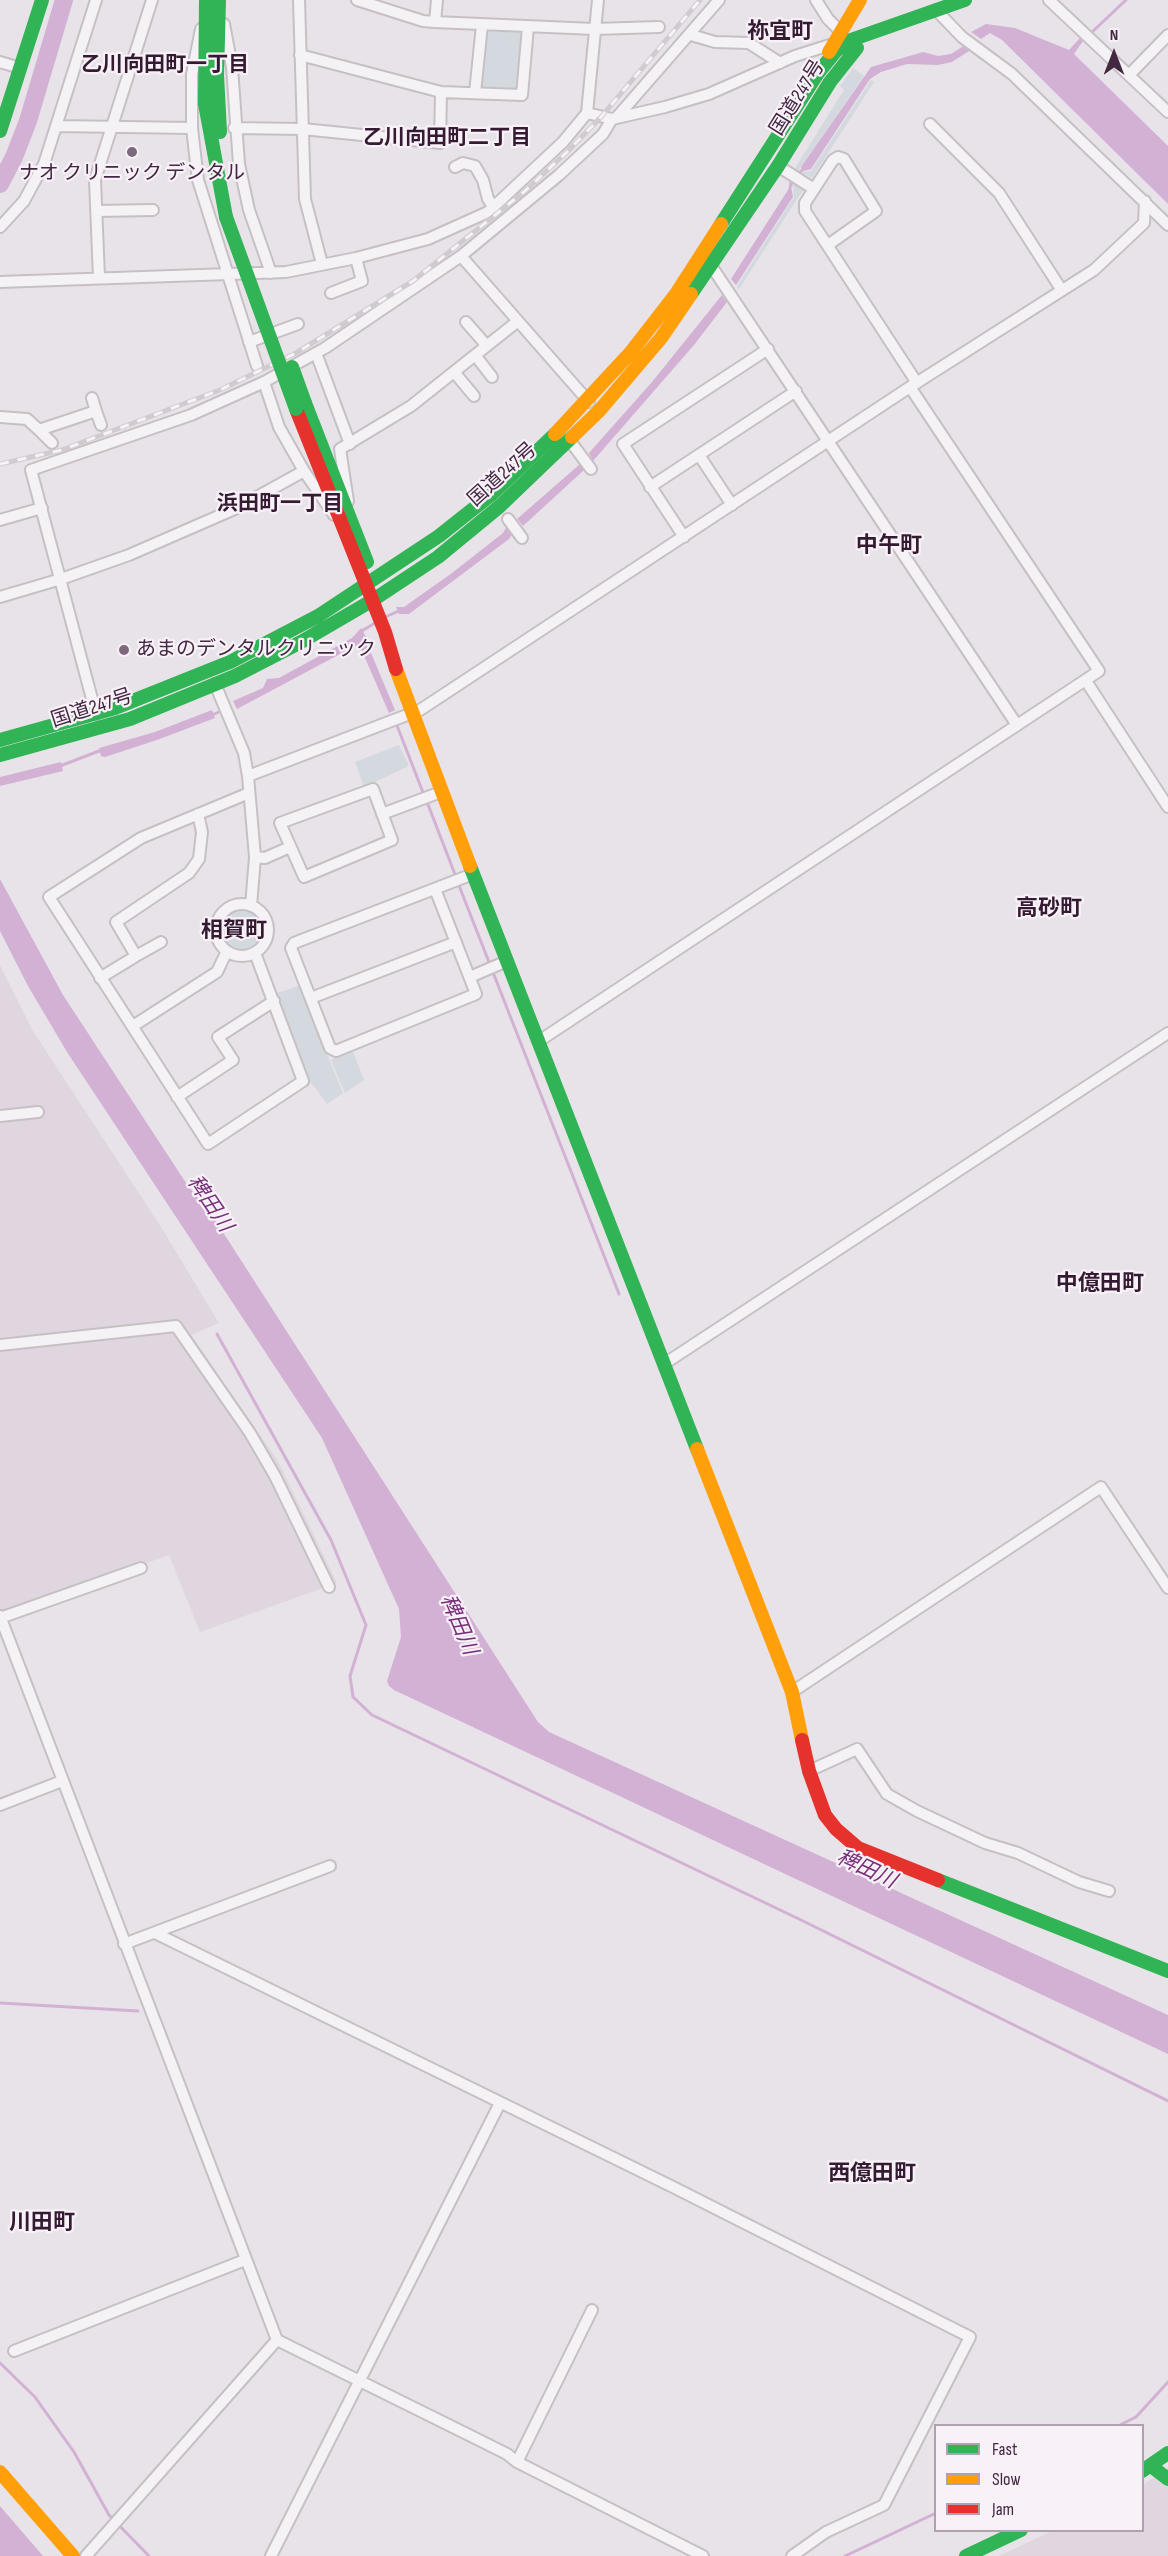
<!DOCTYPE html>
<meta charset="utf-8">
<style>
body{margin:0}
#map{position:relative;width:1168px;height:2556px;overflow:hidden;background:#e8e3e8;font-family:"Sofia Sans Condensed",sans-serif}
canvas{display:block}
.legend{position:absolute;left:934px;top:2424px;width:210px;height:108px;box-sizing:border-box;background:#f8f1f8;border:2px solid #b0a1af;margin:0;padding:8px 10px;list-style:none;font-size:18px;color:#432841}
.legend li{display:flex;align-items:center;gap:12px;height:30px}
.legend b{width:30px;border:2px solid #b0a1af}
.north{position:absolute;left:1084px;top:24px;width:60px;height:60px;-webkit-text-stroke:4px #f8f1f8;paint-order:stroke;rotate:0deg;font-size:16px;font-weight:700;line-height:24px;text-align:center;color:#432841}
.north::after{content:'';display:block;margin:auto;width:21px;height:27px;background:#432841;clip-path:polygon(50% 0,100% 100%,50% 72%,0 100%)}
</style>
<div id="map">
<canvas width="1168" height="2556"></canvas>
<ul class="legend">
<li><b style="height:8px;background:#30b455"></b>Fast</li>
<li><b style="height:8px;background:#ff9f0a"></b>Slow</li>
<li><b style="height:8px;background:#e5322d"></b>Jam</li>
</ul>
<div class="north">N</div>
</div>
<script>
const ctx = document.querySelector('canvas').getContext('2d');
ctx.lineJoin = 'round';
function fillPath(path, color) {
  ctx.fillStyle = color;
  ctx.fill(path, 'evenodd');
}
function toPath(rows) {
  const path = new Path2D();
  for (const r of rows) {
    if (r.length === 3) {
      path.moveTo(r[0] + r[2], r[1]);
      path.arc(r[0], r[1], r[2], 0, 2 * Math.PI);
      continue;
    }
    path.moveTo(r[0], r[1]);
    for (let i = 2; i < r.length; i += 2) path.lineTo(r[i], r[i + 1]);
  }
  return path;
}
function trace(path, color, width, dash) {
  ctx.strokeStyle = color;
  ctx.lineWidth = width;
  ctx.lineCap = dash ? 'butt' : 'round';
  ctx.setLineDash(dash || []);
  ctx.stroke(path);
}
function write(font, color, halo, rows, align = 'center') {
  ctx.font = font + ' "Sofia Sans Condensed","Noto Sans JP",sans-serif';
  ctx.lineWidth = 4.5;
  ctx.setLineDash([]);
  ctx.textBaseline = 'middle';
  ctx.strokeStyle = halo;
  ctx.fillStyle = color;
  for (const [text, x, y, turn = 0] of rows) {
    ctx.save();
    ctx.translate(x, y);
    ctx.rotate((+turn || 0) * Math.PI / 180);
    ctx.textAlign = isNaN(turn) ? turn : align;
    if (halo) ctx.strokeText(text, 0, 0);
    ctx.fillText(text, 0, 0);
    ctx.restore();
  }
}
const built = toPath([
 [0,965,33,1031,161,1227,219,1323,191,1335,278,1461,337,1583,200,1632,169,1555,0,1616],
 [1168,2468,1168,2556,999,2556,1052,2531,1142,2530,1143,2485]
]);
const green = toPath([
 [487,31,520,32,522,35,518,86,515,89,483,88,480,85],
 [853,68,864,76,798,171,795,168,844,90,840,86],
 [871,80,874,82,812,178,801,172,811,171],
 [793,184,803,190,739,289,737,286,794,197],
 [399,745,409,766,364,787,355,762],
 [242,929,22],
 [299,986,343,1093,327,1104,307,1077,277,993],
 [352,1049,364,1080,345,1093,331,1060]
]);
const water = toPath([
 [986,24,1015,28,1069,50,1080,38,1083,41,1074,54,1168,146,1168,204,1002,40,990,33,981,39,971,32],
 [965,45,969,51,952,62,938,65,907,64,881,72,870,79,811,169,803,171,801,167,871,67,923,52,938,56,951,54],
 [790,181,793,197,736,285,731,279,788,190],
 [722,295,727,302,694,345,593,461,589,453,652,382],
 [580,464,584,470,523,526,517,519],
 [507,526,513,533,509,539,409,614,399,614,396,607,404,607,452,573,503,533],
 [361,628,366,637,362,642,366,644,371,653,395,710,389,713,362,651,355,646,237,709,233,701,263,688,267,679,279,678,352,638],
 [212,710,215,718,157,740,105,757,101,756,99,748,155,732],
 [61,762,63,771,0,786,0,777],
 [0,879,63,995,188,1186,208,1209,538,1722,549,1732,1168,2015,1168,2054,394,1690,389,1686,387,1681,401,1637,399,1609,322,1438,67,1052,28,986,0,931],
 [0,2506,43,2556,0,2556]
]);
const stream = toPath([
 [1090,34,1126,0],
 [791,186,792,180,804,168],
 [383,618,401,610],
 [360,632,375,623],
 [210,716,223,710],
 [396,723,424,795],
 [60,766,99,751,104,752],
 [427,802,456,877],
 [458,883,619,1294],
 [217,1334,331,1540,366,1625,350,1676,353,1697,372,1715,799,1919,1168,2101],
 [0,2003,138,2011],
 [0,2363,35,2397,74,2452,109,2515,149,2556],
 [1118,2426,1136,2417,1168,2382],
 [845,2556,936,2513]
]);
const river = toPath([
 [0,184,14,157,28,121,64,0]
]);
const street = toPath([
 [299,0,305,199,322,264],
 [357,0,423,21,435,22,594,29,659,27],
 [816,0,828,19,840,31],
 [1049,0,1168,112],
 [936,10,962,37,1012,74,1168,225],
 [435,22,437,0],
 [224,24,232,67,239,164,249,210,271,273],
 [201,29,192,74,192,128,198,180,257,366],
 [691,35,715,42,749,43,780,63],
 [300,55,441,92,522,95,528,27],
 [0,62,20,68],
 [1130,74,1168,35],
 [475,93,482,25],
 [587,113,612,119,665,107,709,94,795,56,833,44],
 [617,117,719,0],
 [930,124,999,193,1061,289],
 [57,126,192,128],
 [234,128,303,129,440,143,441,92],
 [778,166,814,189],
 [455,167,463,163,475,166,483,180,488,199,494,207],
 [96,211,153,210],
 [0,227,24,201,44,164,96,0],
 [828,245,876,211,844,159,838,157,833,160,805,203,805,211,917,383],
 [461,256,589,402],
 [708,261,1017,725],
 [99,278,95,180,152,0],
 [0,282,286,272,356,258,428,239,488,212,563,142,587,113,598,0],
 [331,293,362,281,356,258],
 [466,322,487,346],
 [249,342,298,324],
 [316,353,350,444],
 [475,355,492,377],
 [454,372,474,396],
 [264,382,279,427,304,471,334,515],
 [96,411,101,425],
 [0,417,27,419,39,430,96,411,92,398],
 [39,430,52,443],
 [570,441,591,469],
 [699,455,732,505],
 [650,487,796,391],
 [348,501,340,449,411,406,518,321],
 [508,519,522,538],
 [0,520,42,508],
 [684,537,623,444,768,349],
 [0,597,61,579,129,555,237,508,304,471],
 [1086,681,1168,807],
 [215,684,244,753,248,776,255,857,251,906],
 [96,714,31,470,191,415,264,382,325,348,461,256,559,175,603,134,612,119],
 [248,776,420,710,910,387,1094,270,1144,223,1145,201],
 [373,789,392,840,304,877,280,823,373,789],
 [249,793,141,838,49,897,208,1144,303,1081,255,953],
 [382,814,441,792],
 [255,857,265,858,290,847],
 [435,889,476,994,336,1051,330,1048,291,948,294,943,473,874],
 [242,930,26],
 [136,956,161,942],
 [470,977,507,961],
 [100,978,136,956,116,922,189,873,199,859,202,832,198,814],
 [311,998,456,942],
 [133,1026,217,972,227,951],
 [539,1041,1099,671,910,387],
 [177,1097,233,1060,218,1037,274,1001],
 [0,1116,38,1112],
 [0,1345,176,1326,250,1433,275,1476,329,1587],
 [664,1364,1168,1033],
 [0,1616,277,2340,86,2556],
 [0,1618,141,1568],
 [792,1692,1101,1487,1168,1588],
 [809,1771,857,1749,887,1794,917,1811,985,1843,1018,1853,1079,1882,1109,1891],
 [0,1805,62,1781],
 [155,1933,673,2187,970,2337,884,2505,826,2532,792,2556],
 [124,1944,330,1866],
 [277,2340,477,2439,507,2454,517,2462,703,2556],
 [14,2351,245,2260],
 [517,2462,592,2310],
 [271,2556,500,2103]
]);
const fast = toPath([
 [206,0,205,104,226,217],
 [219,0,217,75,220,132],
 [0,131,42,0],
 [721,224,818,73,835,52,848,41,965,0],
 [691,294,778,166,830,82,857,48],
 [305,403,367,562],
 [0,740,115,708,230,662,318,616,439,536,492,494,555,434],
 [0,755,130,719,235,676,301,642,373,600,438,557,500,506,572,437],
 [470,866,697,1449],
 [938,1880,1168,1971],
 [1151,2466,1168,2479],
 [1142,2471,1168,2453],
 [966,2556,1021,2530]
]);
const slow = toPath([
 [829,52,860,0],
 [555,434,631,352,676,294,721,224],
 [572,437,599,411,661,338,691,294],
 [396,669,470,866],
 [697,1449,792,1692,802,1740],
 [0,2472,73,2556]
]);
const jam = toPath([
 [296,409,385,632,396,669],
 [802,1740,809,1771,825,1815,836,1829,858,1848,938,1880]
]);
const rail = toPath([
 [0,464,62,450,220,390,296,353,413,281,525,191,568,151,601,117,700,0]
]);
const fastBridge = toPath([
 [226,217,296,409],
 [292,367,305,403]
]);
const markers = [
 [132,152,6,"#7d697b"],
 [124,650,6,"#7d697b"]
];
const streetNames = [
 ["国道247号",798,98,-58],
 ["国道247号",503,475,-42],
 ["国道247号",92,709,-18]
];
const poiNames = [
 ["ナオ クリニック デンタル",132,174],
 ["あまのデンタルクリニック",136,650,"left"]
];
const neighbourhoodNames = [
 ["乙川向田町一丁目",165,66],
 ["乙川向田町二丁目",447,139],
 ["浜田町一丁目",280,505]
];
const waterNames = [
 ["稗田川",209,1204,56],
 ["稗田川",458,1625,67],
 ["稗田川",866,1870,25]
];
const quarterNames = [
 ["祢宜町",780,32],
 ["中午町",889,546],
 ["高砂町",1049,909],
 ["相賀町",234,931],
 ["中億田町",1100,1284],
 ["西億田町",872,2174],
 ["川田町",42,2223]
];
fillPath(built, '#e0d6e0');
fillPath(green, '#d3d9de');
fillPath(water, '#d2b1d4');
trace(stream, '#d2b1d4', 3);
trace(river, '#d2b1d4', 18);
trace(street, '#c6c0c5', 14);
trace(street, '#f5f2f5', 10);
trace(fast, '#30b455', 14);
trace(slow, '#ff9f0a', 14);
trace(jam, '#e5322d', 14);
trace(rail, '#d0cbd0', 5);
trace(rail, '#f8f1f8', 3, [9]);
trace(fastBridge, '#30b455', 14);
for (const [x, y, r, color] of markers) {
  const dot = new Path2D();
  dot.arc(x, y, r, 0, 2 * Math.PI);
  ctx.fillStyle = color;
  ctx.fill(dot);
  trace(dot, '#f8f1f8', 2);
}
write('20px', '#432841', '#f8f1f8', streetNames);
write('20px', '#432841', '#f8f1f8', poiNames);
write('bold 21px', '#341b32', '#f8f1f8', neighbourhoodNames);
write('italic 21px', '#773079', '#f8f1f8', waterNames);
write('bold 22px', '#341b32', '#f8f1f8', quarterNames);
</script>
